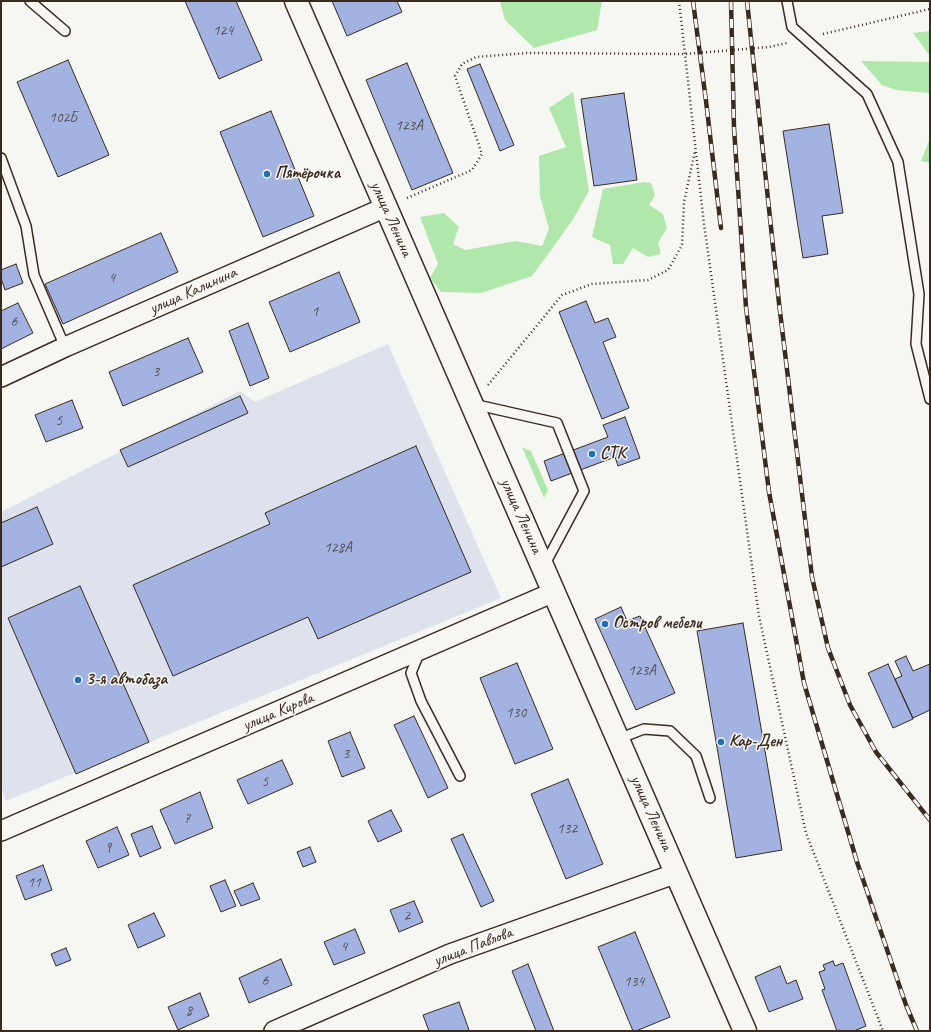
<!DOCTYPE html>
<meta charset="utf-8">
<style>
body{margin:0}
#map{position:relative;width:931px;height:1032px;overflow:hidden;background:#f6f6f2;font-family:Caveat,sans-serif}
canvas{display:block}
.frame{position:absolute;inset:0;border:2px solid #3b2a1e;pointer-events:none}
</style>
<div id="map">
<canvas width="931" height="1032"></canvas>
<div class="frame"></div>
</div>
<script>
const ctx = document.querySelector('canvas').getContext('2d');
ctx.lineJoin = 'round';
function fillPath(path, color) {
  ctx.fillStyle = color;
  ctx.fill(path, 'evenodd');
}
function toPath(rows) {
  const path = new Path2D();
  for (const r of rows) {
    path.moveTo(r[0], r[1]);
    for (let i = 2; i < r.length; i += 2) path.lineTo(r[i], r[i + 1]);
  }
  return path;
}
function trace(path, color, width, dash) {
  ctx.strokeStyle = color;
  ctx.lineWidth = width;
  ctx.lineCap = dash ? 'butt' : 'round';
  ctx.setLineDash(dash || []);
  ctx.stroke(path);
}
function write(font, color, halo, rows, align = 'center') {
  ctx.font = font + ' Caveat,sans-serif';
  ctx.lineWidth = 3;
  ctx.setLineDash([]);
  ctx.textBaseline = 'middle';
  ctx.strokeStyle = halo;
  ctx.fillStyle = color;
  for (const [text, x, y, turn = 0] of rows) {
    ctx.save();
    ctx.translate(x, y);
    ctx.rotate((+turn || 0) * Math.PI / 180);
    ctx.textAlign = isNaN(turn) ? turn : align;
    if (halo) ctx.strokeText(text, 0, 0);
    ctx.fillText(text, 0, 0);
    ctx.restore();
  }
}
const built = toPath([
 [388,344,501,598,6,801,1,788,1,512,240,391,255,402]
]);
const green = toPath([
 [500,1,602,1,597,30,534,48,505,20],
 [930,31,930,56,913,33],
 [861,61,930,62,930,93,896,90,882,85],
 [573,92,589,191,572,221,532,276,481,293,441,292,430,278,438,264,420,217,444,213,459,227,453,244,465,250,516,241,542,246,549,229,540,196,539,156,566,147,549,108],
 [930,138,930,163,921,161],
 [644,182,651,183,655,195,649,205,663,214,667,228,658,243,661,254,648,257,633,248,623,264,613,264,610,245,592,237,603,189],
 [522,447,531,451,548,490,544,498]
]);
const building = toPath([
 [185,1,236,1,262,60,219,79,185,1],
 [332,1,397,1,402,12,347,36,332,1],
 [68,60,109,155,58,177,17,82,68,60],
 [407,63,453,173,412,190,366,80,407,63],
 [480,64,514,145,500,151,467,69,480,64],
 [624,93,637,180,594,186,581,99,624,93],
 [271,111,314,216,263,237,220,132,271,111],
 [829,124,843,213,822,216,828,254,803,258,783,131,829,124],
 [161,233,178,272,63,324,45,284,161,233],
 [16,264,23,283,5,290,1,278,1,270,16,264],
 [339,272,360,322,290,352,269,302,339,272],
 [586,301,595,323,608,318,616,337,603,342,629,408,602,419,559,312,586,301],
 [18,303,33,333,1,349,1,311,18,303],
 [248,323,269,378,250,386,229,331,248,323],
 [188,338,203,372,123,406,109,372,188,338],
 [240,396,248,413,128,467,120,450,240,396],
 [72,400,83,428,46,442,35,415,72,400],
 [625,417,640,458,618,466,615,457,551,481,544,461,608,437,603,425,625,417],
 [416,446,471,572,318,639,308,617,173,676,133,585,270,524,265,513,416,446],
 [37,507,53,544,1,567,1,523,37,507],
 [80,586,149,742,76,774,8,618,80,586],
 [621,607,627,621,640,616,675,693,636,710,595,619,621,607],
 [743,623,782,850,736,858,697,631,743,623],
 [906,656,913,671,930,664,930,710,913,718,895,679,902,676,895,661,906,656],
 [517,663,553,749,515,764,480,678,517,663],
 [888,664,913,719,893,728,868,673,888,664],
 [414,716,448,788,428,798,394,725,414,716],
 [350,732,365,768,342,777,328,741,350,732],
 [282,760,293,784,248,804,237,780,282,760],
 [568,779,603,864,566,879,531,794,568,779],
 [200,792,213,828,175,844,160,810,200,792],
 [391,810,402,831,378,842,368,821,391,810],
 [152,826,161,848,140,857,131,834,152,826],
 [117,827,129,855,98,868,86,841,117,827],
 [463,834,494,901,481,907,451,839,463,834],
 [310,847,316,862,303,867,297,852,310,847],
 [43,865,52,890,25,900,16,876,43,865],
 [225,880,236,906,221,912,210,886,225,880],
 [253,883,260,899,241,906,234,891,253,883],
 [414,901,423,922,399,932,390,910,414,901],
 [154,913,165,936,138,948,128,925,154,913],
 [355,929,365,953,334,965,324,942,355,929],
 [635,932,670,1017,636,1031,633,1031,598,947,635,932],
 [66,948,71,960,56,966,51,954,66,948],
 [281,959,292,985,249,1003,239,978,281,959],
 [833,961,835,966,843,963,866,1026,854,1031,841,1031,840,1030,837,1031,822,990,825,989,819,972,825,970,823,965,833,961],
 [528,964,554,1031,536,1031,512,971,528,964],
 [780,966,787,984,796,980,803,999,769,1012,755,977,780,966],
 [200,993,209,1016,178,1030,168,1007,200,993],
 [459,1002,469,1030,466,1031,429,1031,423,1015,459,1002]
]);
const path = toPath([
 [679,1,704,224,759,616,806,833,883,1031],
 [823,34,930,9],
 [407,198,472,170,482,154,455,76,462,64,476,57,527,53,685,54,769,47,787,43],
 [488,385,562,295,592,284,648,280,668,270,682,245,684,202,695,151]
]);
const service = toPath([
 [30,1,65,31],
 [787,1,792,27,867,94,898,162,919,294,916,344,930,399],
 [1,158,26,226,34,275,65,347],
 [473,404,557,423,584,491,544,566],
 [420,651,411,673,421,701,460,776],
 [618,739,644,729,670,731,696,756,710,798]
]);
const minor = toPath([
 [1,377,65,347,386,207],
 [1,831,554,592],
 [274,1031,450,954,677,873]
]);
const tertiary = toPath([
 [296,1,745,1031]
]);
const rail = toPath([
 [693,1,706,101,721,228],
 [731,1,734,128,746,307,769,492,804,683,857,862,906,1005,917,1031],
 [747,1,779,303,812,577,828,648,850,705,876,752,930,820]
]);
const markers = [
 [267,174,4,"#1f6fb2"],
 [592,454,4,"#1f6fb2"],
 [605,624,4,"#1f6fb2"],
 [78,680,4,"#1f6fb2"],
 [721,742,4,"#1f6fb2"]
];
const numberNames = [
 ["124",223,31],
 ["102Б",63,118],
 ["123А",409,126],
 ["4",112,278],
 ["1",315,312],
 ["6",14,322],
 ["3",156,372],
 ["5",59,421],
 ["128А",338,548],
 ["123А",642,671],
 ["130",516,713],
 ["3",346,754],
 ["5",265,782],
 ["7",187,819],
 ["132",567,829],
 ["9",108,848],
 ["11",34,883],
 ["2",407,916],
 ["4",344,947],
 ["6",265,981],
 ["134",634,982],
 ["8",189,1011]
];
const poiNames = [
 ["Пятёрочка",275,174],
 ["СТК",600,454],
 ["Остров мебели",613,624],
 ["3-я автобаза",86,680],
 ["Кар-Ден",729,742]
];
const streetNames = [
 ["улица Ленина",391,219,66],
 ["улица Калинина",193,291,-24],
 ["улица Ленина",521,516,66],
 ["улица Кирова",278,712,-23],
 ["улица Ленина",651,813,66],
 ["улица Павлова",473,947,-21]
];
fillPath(built, '#dde2ed');
fillPath(green, '#b0e8ab');
fillPath(building, '#a2b3e2');
trace(building, '#3b2a1e', 1);
trace(service, '#3b2a1e', 12);
trace(minor, '#3b2a1e', 22);
trace(tertiary, '#3b2a1e', 25);
trace(path, '#3b2a1e', 2.5, [1, 3]);
trace(service, '#f6f6f2', 9);
trace(minor, '#f6f6f2', 19);
trace(tertiary, '#f6f6f2', 22);
trace(rail, '#3b2a1e', 4.5);
trace(rail, '#f6f6f2', 3, [9]);
for (const [x, y, r, color] of markers) {
  const dot = new Path2D();
  dot.arc(x, y, r, 0, 2 * Math.PI);
  ctx.fillStyle = color;
  ctx.fill(dot);
  trace(dot, '#f6f6f2', 1.5);
}
write('15px', '#554c4f', null, numberNames);
write('bold 17px', '#3b2a1e', '#f6f6f2', poiNames, 'left');
write('17px', '#3b2a1e', '#f6f6f2', streetNames);
</script>
